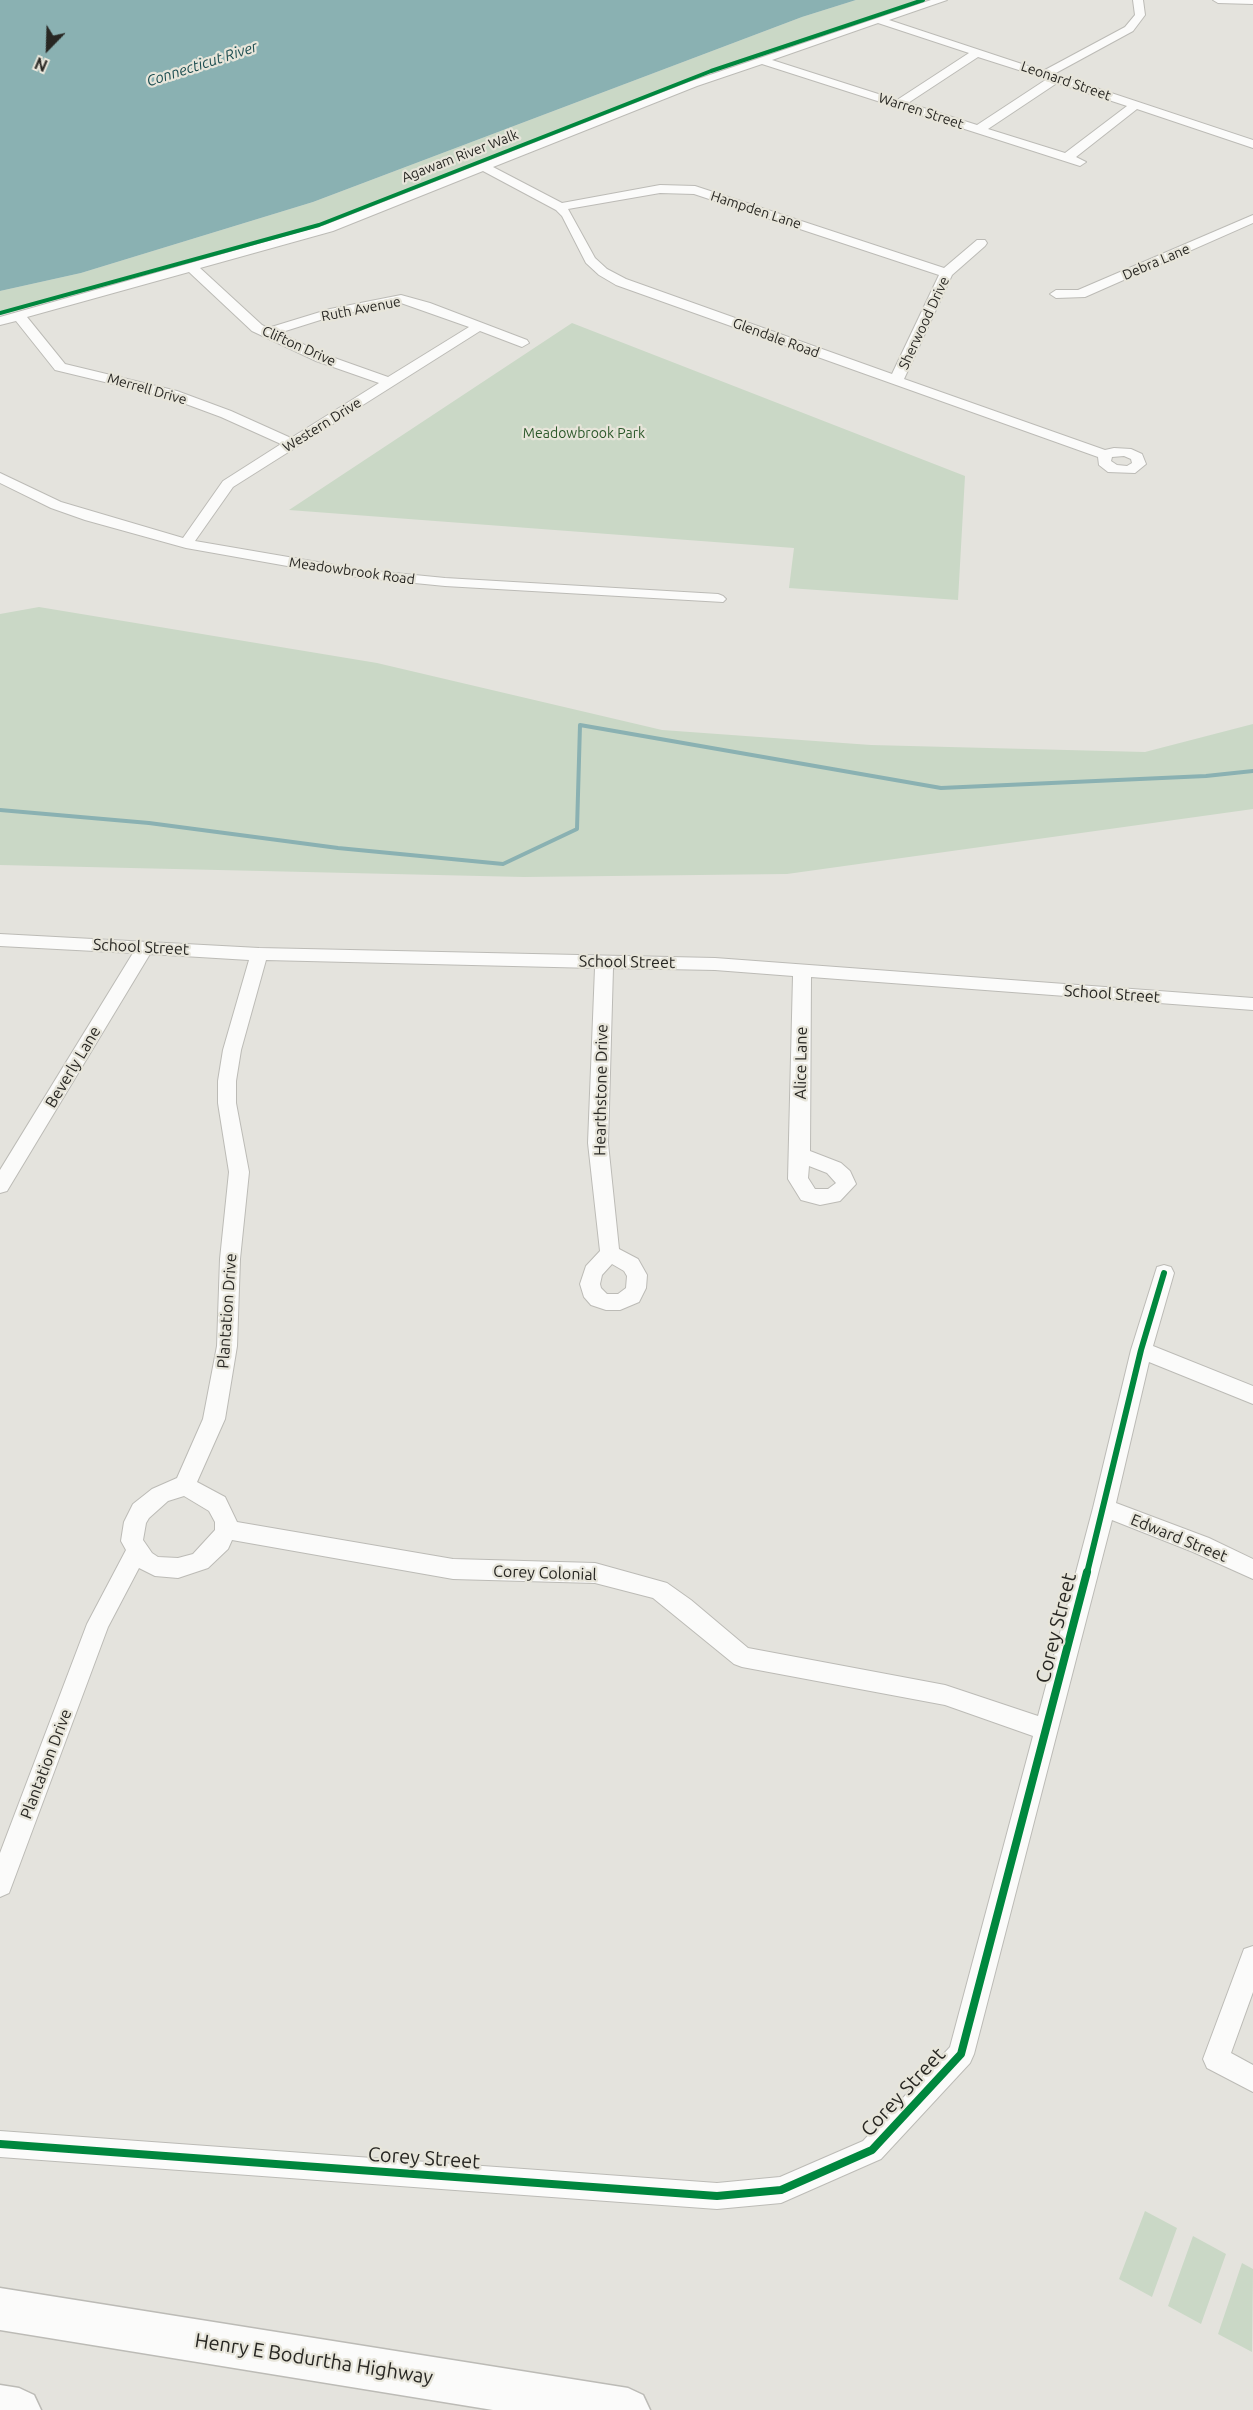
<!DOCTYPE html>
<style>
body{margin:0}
#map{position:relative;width:1253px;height:2410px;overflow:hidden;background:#e4e3dd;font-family:Ubuntu,sans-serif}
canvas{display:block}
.north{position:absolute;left:18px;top:18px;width:60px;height:60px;-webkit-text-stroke:4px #e7e5da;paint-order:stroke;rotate:203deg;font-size:16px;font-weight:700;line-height:24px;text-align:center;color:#282723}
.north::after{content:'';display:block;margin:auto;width:21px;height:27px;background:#282723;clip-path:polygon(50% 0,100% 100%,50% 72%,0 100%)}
</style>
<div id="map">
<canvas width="1253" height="2410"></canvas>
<div class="north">N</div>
</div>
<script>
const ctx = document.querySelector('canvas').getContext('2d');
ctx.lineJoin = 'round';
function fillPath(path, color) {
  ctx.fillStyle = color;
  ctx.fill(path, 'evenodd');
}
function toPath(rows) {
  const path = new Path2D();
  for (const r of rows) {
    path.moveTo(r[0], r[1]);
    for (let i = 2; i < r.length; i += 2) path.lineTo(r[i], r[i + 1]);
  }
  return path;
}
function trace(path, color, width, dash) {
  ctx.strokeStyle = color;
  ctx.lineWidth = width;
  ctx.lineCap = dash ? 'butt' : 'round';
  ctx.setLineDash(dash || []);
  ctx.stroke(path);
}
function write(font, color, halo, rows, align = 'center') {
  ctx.font = font + ' Ubuntu,sans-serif';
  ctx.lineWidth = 4.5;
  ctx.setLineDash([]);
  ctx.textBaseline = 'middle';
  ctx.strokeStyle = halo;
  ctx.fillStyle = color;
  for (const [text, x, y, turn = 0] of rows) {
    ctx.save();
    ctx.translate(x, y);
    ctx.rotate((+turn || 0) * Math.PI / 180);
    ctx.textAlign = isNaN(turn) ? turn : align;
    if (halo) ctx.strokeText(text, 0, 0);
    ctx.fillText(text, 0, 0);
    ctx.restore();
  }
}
const green = toPath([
 [856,0,928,0,712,72,320,226,0,315,0,291,81,273,313,202,802,17],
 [572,323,965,476,958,600,789,588,794,548,289,510],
 [39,607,377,663,662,730,871,745,1145,752,1253,724,1253,809,787,874,524,877,0,865,0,614],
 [1145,2211,1177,2228,1152,2297,1119,2279],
 [1193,2236,1226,2254,1201,2324,1168,2306],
 [1242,2263,1253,2269,1252,2352,1218,2334]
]);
const water = toPath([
 [0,0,856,0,802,17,313,202,81,273,0,291]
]);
const stream = toPath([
 [0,810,149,823,338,848,503,864,577,829,580,725,941,788,1206,776,1253,771]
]);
const minor = toPath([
 [931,0,947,0,889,20,1043,71,1125,27,1135,15,1133,0,1143,0,1145,15,1133,31,1054,74,1253,140,1253,148,1137,109,1076,157,1086,162,1080,166,762,64,697,86,493,167,562,203,660,185,695,186,944,268,977,240,985,240,987,243,985,246,952,275,904,379,1105,450,1114,448,1131,449,1142,454,1146,464,1135,473,1108,472,1099,465,1098,457,616,285,599,275,586,263,562,216,556,210,483,171,333,231,200,268,262,325,268,328,330,309,401,295,430,303,527,340,529,343,522,347,480,331,233,487,195,541,364,570,445,578,718,594,723,596,726,599,723,602,445,586,364,578,293,567,186,548,85,520,51,508,0,483,0,473,61,502,183,538,223,481,281,444,221,417,167,397,55,370,16,321,0,325,0,317,325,225,689,82,931,0],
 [878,23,969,53,897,100,772,60,878,23],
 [978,57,1047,79,977,125,908,103,978,57],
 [1057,83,1127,106,1065,153,988,129,1057,83],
 [660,193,694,194,939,275,892,374,626,279,607,269,595,258,568,209,660,193],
 [189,272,252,331,316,361,379,383,291,438,231,411,177,391,65,364,27,317,189,272],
 [401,303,469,327,388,377,326,355,279,333,333,316,401,303],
 [1124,456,1131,459,1132,463,1127,466,1117,465,1111,461,1112,457,1124,456],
 [1213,0,1253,0,1253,4,1218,3,1213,0],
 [1253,215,1253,223,1085,297,1056,298,1050,294,1056,290,1078,290,1253,215],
 [0,934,259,948,715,958,1253,998,1253,1010,811,977,810,1151,841,1163,850,1171,856,1184,840,1201,820,1205,801,1200,788,1179,793,976,715,970,613,968,608,1143,619,1249,638,1259,647,1275,646,1288,639,1302,620,1310,606,1310,591,1305,584,1297,580,1284,586,1266,600,1251,588,1143,595,968,266,960,241,1050,236,1081,236,1103,249,1172,240,1259,237,1346,225,1419,197,1482,225,1497,237,1522,453,1559,595,1563,667,1583,691,1600,748,1648,945,1685,1038,1716,1093,1508,1131,1350,1157,1267,1164,1265,1171,1267,1174,1273,1153,1346,1253,1386,1253,1404,1149,1362,1116,1503,1209,1538,1253,1559,1253,1579,1193,1552,1112,1520,974,2054,970,2063,881,2159,781,2203,717,2209,0,2157,0,2131,717,2183,780,2177,863,2141,950,2047,1033,1736,945,1705,742,1667,734,1664,653,1598,595,1583,453,1579,232,1540,228,1549,208,1568,178,1578,155,1576,139,1568,108,1627,12,1885,9,1893,0,1897,0,1853,87,1624,126,1550,121,1541,124,1522,133,1504,152,1489,177,1478,203,1419,217,1346,220,1259,229,1172,218,1103,218,1081,223,1050,249,960,150,954,7,1191,0,1193,0,1170,133,953,0,946,0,934],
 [809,1166,827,1173,836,1183,828,1189,815,1189,808,1178,809,1166],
 [612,1264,624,1271,627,1276,626,1288,618,1294,607,1294,601,1288,600,1284,602,1275,612,1264],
 [184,1496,209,1511,215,1522,215,1530,193,1554,178,1558,158,1557,152,1553,143,1540,146,1523,149,1518,168,1501,184,1496],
 [1253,1946,1253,1992,1231,2053,1253,2065,1253,2092,1207,2068,1203,2059,1244,1949,1253,1946]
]);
const highway = toPath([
 [0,2288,628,2388,643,2395,650,2410,493,2410,0,2330,0,2288],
 [0,2385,19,2388,34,2395,41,2410,0,2410,0,2385]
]);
const cyclewayFar2 = toPath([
 [0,313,319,225,711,71,923,0]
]);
const cyclewayFar1 = toPath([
 [1087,1573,1141,1350,1164,1273]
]);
const cycleway = toPath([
 [0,2144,717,2196,781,2190,872,2150,961,2054,1087,1572]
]);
const farStreetnames = [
 ["Leonard Street",1066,81,19],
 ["Warren Street",921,111,18],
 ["Agawam River Walk",460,156,-21],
 ["Hampden Lane",756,210,18],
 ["Debra Lane",1156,262,-23],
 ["Ruth Avenue",361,309,-11],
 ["Sherwood Drive",924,323,-65],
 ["Glendale Road",776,338,20],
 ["Clifton Drive",299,346,24],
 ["Merrell Drive",147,389,16],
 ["Western Drive",322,425,-32],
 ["Meadowbrook Road",352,571,8]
];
const farParknames = [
 ["Meadowbrook Park",584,433]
];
const farWaternames = [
 ["Connecticut River",202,64,-18]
];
const streetNames = [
 ["School Street",141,947,3],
 ["School Street",627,962,1],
 ["School Street",1112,994,4],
 ["Alice Lane",801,1063,-89],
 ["Beverly Lane",73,1067,-59],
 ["Hearthstone Drive",601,1090,-89],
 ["Plantation Drive",227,1311,-86],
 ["Edward Street",1179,1538,22],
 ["Corey Colonial",545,1573,2],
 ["Plantation Drive",46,1764,-69]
];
const nearStreetnames = [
 ["Corey Street",1056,1628,-76],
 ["Corey Street",903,2092,-47],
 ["Corey Street",424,2158,4],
 ["Henry E Bodurtha Highway",314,2359,9]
];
fillPath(green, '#cad8c6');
fillPath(water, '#8ab1b2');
trace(stream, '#8ab1b2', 4);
trace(minor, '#bcbbb6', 2);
trace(highway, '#bcbbb6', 3);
fillPath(minor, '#fbfbfa');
fillPath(highway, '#fbfbfa');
trace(cyclewayFar2, '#00873e', 4);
trace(cyclewayFar1, '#00873e', 6);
trace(cycleway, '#00873e', 8);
write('14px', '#282723', '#e7e5da', farStreetnames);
write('14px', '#2d592b', '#e7e5da', farParknames);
write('italic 15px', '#1d4e51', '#e7e5da', farWaternames);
write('16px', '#282723', '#e7e5da', streetNames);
write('20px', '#282723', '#e7e5da', nearStreetnames);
</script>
